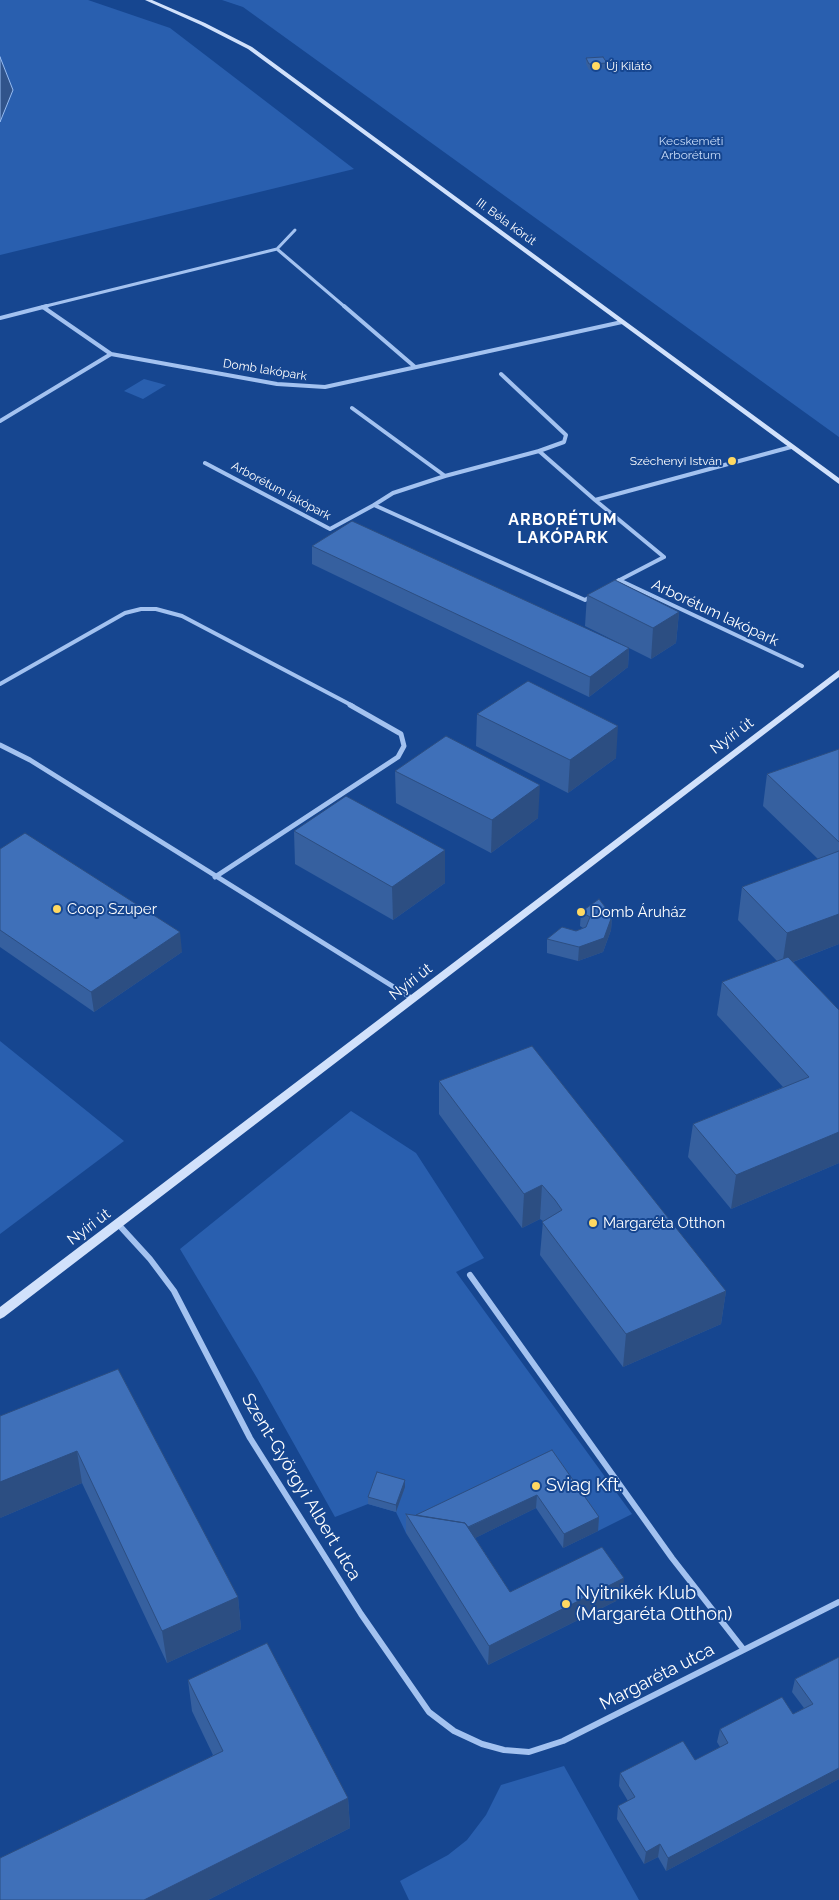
<!DOCTYPE html>
<meta charset="utf-8">
<style>
body{margin:0}
canvas{display:block;background:#164690}
</style>
<canvas width="839" height="1900"></canvas>
<script>
const ctx = document.querySelector('canvas').getContext('2d');
ctx.lineJoin = 'round';
function fillPath(path, color) {
  ctx.fillStyle = color;
  ctx.fill(path, 'evenodd');
}
function toPath(rows) {
  const path = new Path2D();
  for (const r of rows) {
    path.moveTo(r[0], r[1]);
    for (let i = 2; i < r.length; i += 2) path.lineTo(r[i], r[i + 1]);
  }
  return path;
}
function trace(path, color, width, dash) {
  ctx.strokeStyle = color;
  ctx.lineWidth = width;
  ctx.lineCap = dash ? 'butt' : 'round';
  ctx.setLineDash(dash || []);
  ctx.stroke(path);
}
function write(font, color, halo, rows, align = 'center') {
  ctx.font = font + ' Raleway,sans-serif';
  ctx.lineWidth = 4;
  ctx.setLineDash([]);
  ctx.textBaseline = 'middle';
  ctx.strokeStyle = halo;
  ctx.fillStyle = color;
  for (const [text, x, y, turn = 0] of rows) {
    ctx.save();
    ctx.translate(x, y);
    ctx.rotate((+turn || 0) * Math.PI / 180);
    ctx.textAlign = isNaN(turn) ? turn : align;
    if (halo) ctx.strokeText(text, 0, 0);
    ctx.fillText(text, 0, 0);
    ctx.restore();
  }
}
const green = toPath([
 [0,0,88,0,170,28,354,169,0,255,0,122,13,90,0,57],
 [222,0,839,0,839,437,243,7],
 [144,379,166,385,143,399,124,391],
 [0,1041,124,1141,0,1234],
 [351,1111,416,1153,484,1258,456,1272,632,1514,598,1531,551,1464,406,1533,396,1512,368,1504,335,1517,257,1378,180,1249],
 [564,1766,639,1900,409,1900,400,1881,448,1855,467,1840,486,1815,501,1785]
]);
const water = toPath([
 [0,57,13,90,0,122,0,57]
]);
const streetFar3 = toPath([
 [277,249,295,230],
 [42,307,277,249,345,307]
]);
const streetFar2 = toPath([
 [344,306,415,367],
 [43,307,111,354],
 [0,318,47,306],
 [501,374,566,435,564,442,539,451],
 [352,408,445,476],
 [0,421,111,354,277,384,325,387,622,322],
 [205,463,330,529,374,505],
 [619,580,802,666],
 [612,584,664,557,595,500,791,447],
 [592,596,585,600,374,505,393,493,445,476,539,451,595,500],
 [0,684,125,613,141,609,156,609,182,616,353,706]
]);
const streetFar1 = toPath([
 [0,745,30,760,413,999],
 [215,877,398,757,404,746,401,734,350,705],
 [118,1224,119,1226]
]);
const street = toPath([
 [118,1224,150,1259,174,1291,250,1438,361,1614,429,1712,454,1731,482,1744,504,1750,529,1752,563,1741,839,1602],
 [470,1275,672,1558,744,1650]
]);
const secondary = toPath([
 [145,0,152,0,205,23,252,47,839,478,839,484,248,49,201,25,145,0],
 [839,670,839,677,4,1317,0,1319,0,1307,839,670]
]);
const wall = toPath([
 [586,58,607,63,606,69,589,70,586,64],
 [312,546,627,647,585,626,587,595,679,612,676,643,651,659,629,648,628,667,589,697,312,564],
 [477,714,616,758,568,793,476,746],
 [839,749,839,944,793,962,839,1010,839,1163,731,1209,688,1157,693,1124,783,1087,717,1015,722,982,777,961,738,920,742,887,818,859,763,806,767,774],
 [395,771,538,818,491,853,396,803],
 [294,831,445,883,393,920,295,864],
 [0,849,182,952,94,1012,0,947],
 [581,912,612,916,611,930,603,952,578,961,547,953,547,939,576,931,583,928,580,926],
 [439,1081,726,1291,721,1324,623,1367,540,1255,543,1221,540,1219,522,1228,439,1114],
 [118,1369,238,1597,241,1629,167,1663,82,1483,0,1518],
 [552,1450,599,1517,598,1531,563,1548,536,1508,475,1538,510,1592,622,1598,488,1665,406,1533,406,1514,416,1515],
 [405,1487,396,1512,368,1504,368,1497],
 [839,1657,839,1779,666,1871,658,1857,644,1864,617,1819,618,1806,628,1801,619,1786,620,1773,695,1760,720,1747,717,1742,720,1729,793,1714,804,1708,792,1692,795,1679],
 [188,1680,348,1798,350,1828,208,1900,0,1900,213,1755,192,1711]
]);
const shadedWall = toPath([
 [679,612,676,643,651,659,653,628],
 [629,648,628,667,589,697,590,677],
 [618,726,616,758,568,793,570,760],
 [540,785,538,818,491,853,492,820],
 [445,850,445,883,393,920,392,887],
 [839,914,839,944,782,966,787,933],
 [612,916,611,930,603,952,578,961,579,947],
 [180,932,182,952,94,1012,91,992],
 [839,1132,839,1163,731,1209,736,1175],
 [542,1185,540,1219,522,1228,524,1194],
 [726,1291,721,1324,623,1367,626,1334],
 [77,1451,82,1483,0,1518,0,1482],
 [405,1480,405,1487,396,1512,396,1505],
 [537,1495,536,1508,465,1543,465,1529],
 [599,1517,598,1531,563,1548,564,1534],
 [624,1578,622,1598,488,1665,489,1646],
 [238,1597,241,1629,167,1663,162,1631],
 [839,1768,839,1779,666,1871,668,1858],
 [348,1798,350,1828,208,1900,144,1900],
 [660,1844,658,1857,644,1864,646,1852]
]);
const building = toPath([
 [603,57,607,63,589,64,586,58,603,57],
 [352,521,629,648,590,677,312,546,352,521],
 [615,580,679,612,653,628,587,595,615,580],
 [528,681,618,726,570,760,477,714,528,681],
 [446,736,540,785,492,820,395,771,446,736],
 [839,749,839,842,767,774,839,749],
 [346,796,445,850,392,887,294,831,346,796],
 [25,833,180,932,91,992,0,930,0,849,25,833],
 [839,851,839,914,787,933,742,887,839,851],
 [599,899,612,916,604,938,579,947,547,939,562,927,576,931,586,927,590,917,581,912,599,899],
 [788,957,839,1010,839,1132,736,1175,693,1124,809,1077,722,982,788,957],
 [532,1046,726,1291,626,1334,542,1222,562,1210,555,1200,542,1185,524,1194,439,1081,532,1046],
 [118,1369,238,1597,162,1631,77,1451,0,1482,0,1416,118,1369],
 [552,1450,599,1517,564,1534,537,1495,468,1527,465,1523,416,1515,552,1450],
 [377,1472,405,1480,396,1505,368,1497,377,1472],
 [406,1514,465,1523,510,1592,602,1547,624,1578,489,1646,406,1514],
 [267,1643,348,1798,144,1900,0,1900,0,1858,223,1751,188,1680,267,1643],
 [839,1657,839,1768,668,1858,660,1844,646,1852,618,1806,635,1797,620,1773,683,1741,695,1760,728,1743,720,1729,782,1697,793,1714,813,1704,795,1679,839,1657]
]);
const markers = [
 [596,66,5,"#ffd962"],
 [732,461,5,"#ffd962"],
 [57,909,5,"#ffd962"],
 [581,912,5,"#ffd962"],
 [593,1223,5,"#ffd962"],
 [536,1486,5,"#ffd962"],
 [566,1604,5,"#ffd962"]
];
const farPoinames = [
 ["Új Kilátó",606,66],
 ["Széchenyi István",722,461,"right"]
];
const farParknames = [
 ["Kecskeméti",691,141],
 ["Arborétum",691,155]
];
const farStreetnames = [
 ["III. Béla körút",506,222,36],
 ["Domb lakópark",265,370,9],
 ["Arborétum lakópark",281,491,28]
];
const streetNames = [
 ["Arborétum lakópark",715,613,25],
 ["Nyíri út",732,736,-37],
 ["Nyíri út",411,982,-38],
 ["Nyíri út",89,1227,-37]
];
const poiNames = [
 ["Coop Szuper",67,909],
 ["Domb Áruház",591,912],
 ["Margaréta Otthon",603,1223]
];
const farDistrictnames = [
 ["ARBORÉTUM",563,520],
 ["LAKÓPARK",563,538]
];
const nearPoinames = [
 ["Sviag Kft.",546,1486],
 ["Nyitnikék Klub",576,1594],
 ["(Margaréta Otthon)",576,1615]
];
const nearStreetnames = [
 ["Szent-Györgyi Albert utca",301,1487,59],
 ["Margaréta utca",657,1677,-27]
];
fillPath(green, '#295faf');
fillPath(water, '#31548b');
trace(water, '#96bcf3', 1);
trace(streetFar3, '#a3c2f0', 3);
trace(streetFar2, '#a3c2f0', 4);
trace(streetFar1, '#a3c2f0', 5);
trace(street, '#a3c2f0', 6);
fillPath(secondary, '#d1e1fb');
fillPath(wall, '#36609f');
fillPath(shadedWall, '#2c4e82');
fillPath(building, '#3f70b9');
trace(building, '#2c4e82', 1);
for (const [x, y, r, color] of markers) {
  const dot = new Path2D();
  dot.arc(x, y, r, 0, 2 * Math.PI);
  ctx.fillStyle = color;
  ctx.fill(dot);
  trace(dot, '#164690', 2);
}
write('12px', '#fff', '#164690', farPoinames, 'left');
write('12px', '#cadefb', '#164690', farParknames);
write('12px', '#fff', '#164690', farStreetnames);
write('15px', '#fff', '#164690', streetNames);
write('15px', '#fff', '#164690', poiNames, 'left');
ctx.letterSpacing = '1px';
write('bold 16px', '#fff', '#164690', farDistrictnames);
ctx.letterSpacing = '0px';
write('18px', '#fff', '#164690', nearPoinames, 'left');
write('18px', '#fff', '#164690', nearStreetnames);
</script>
